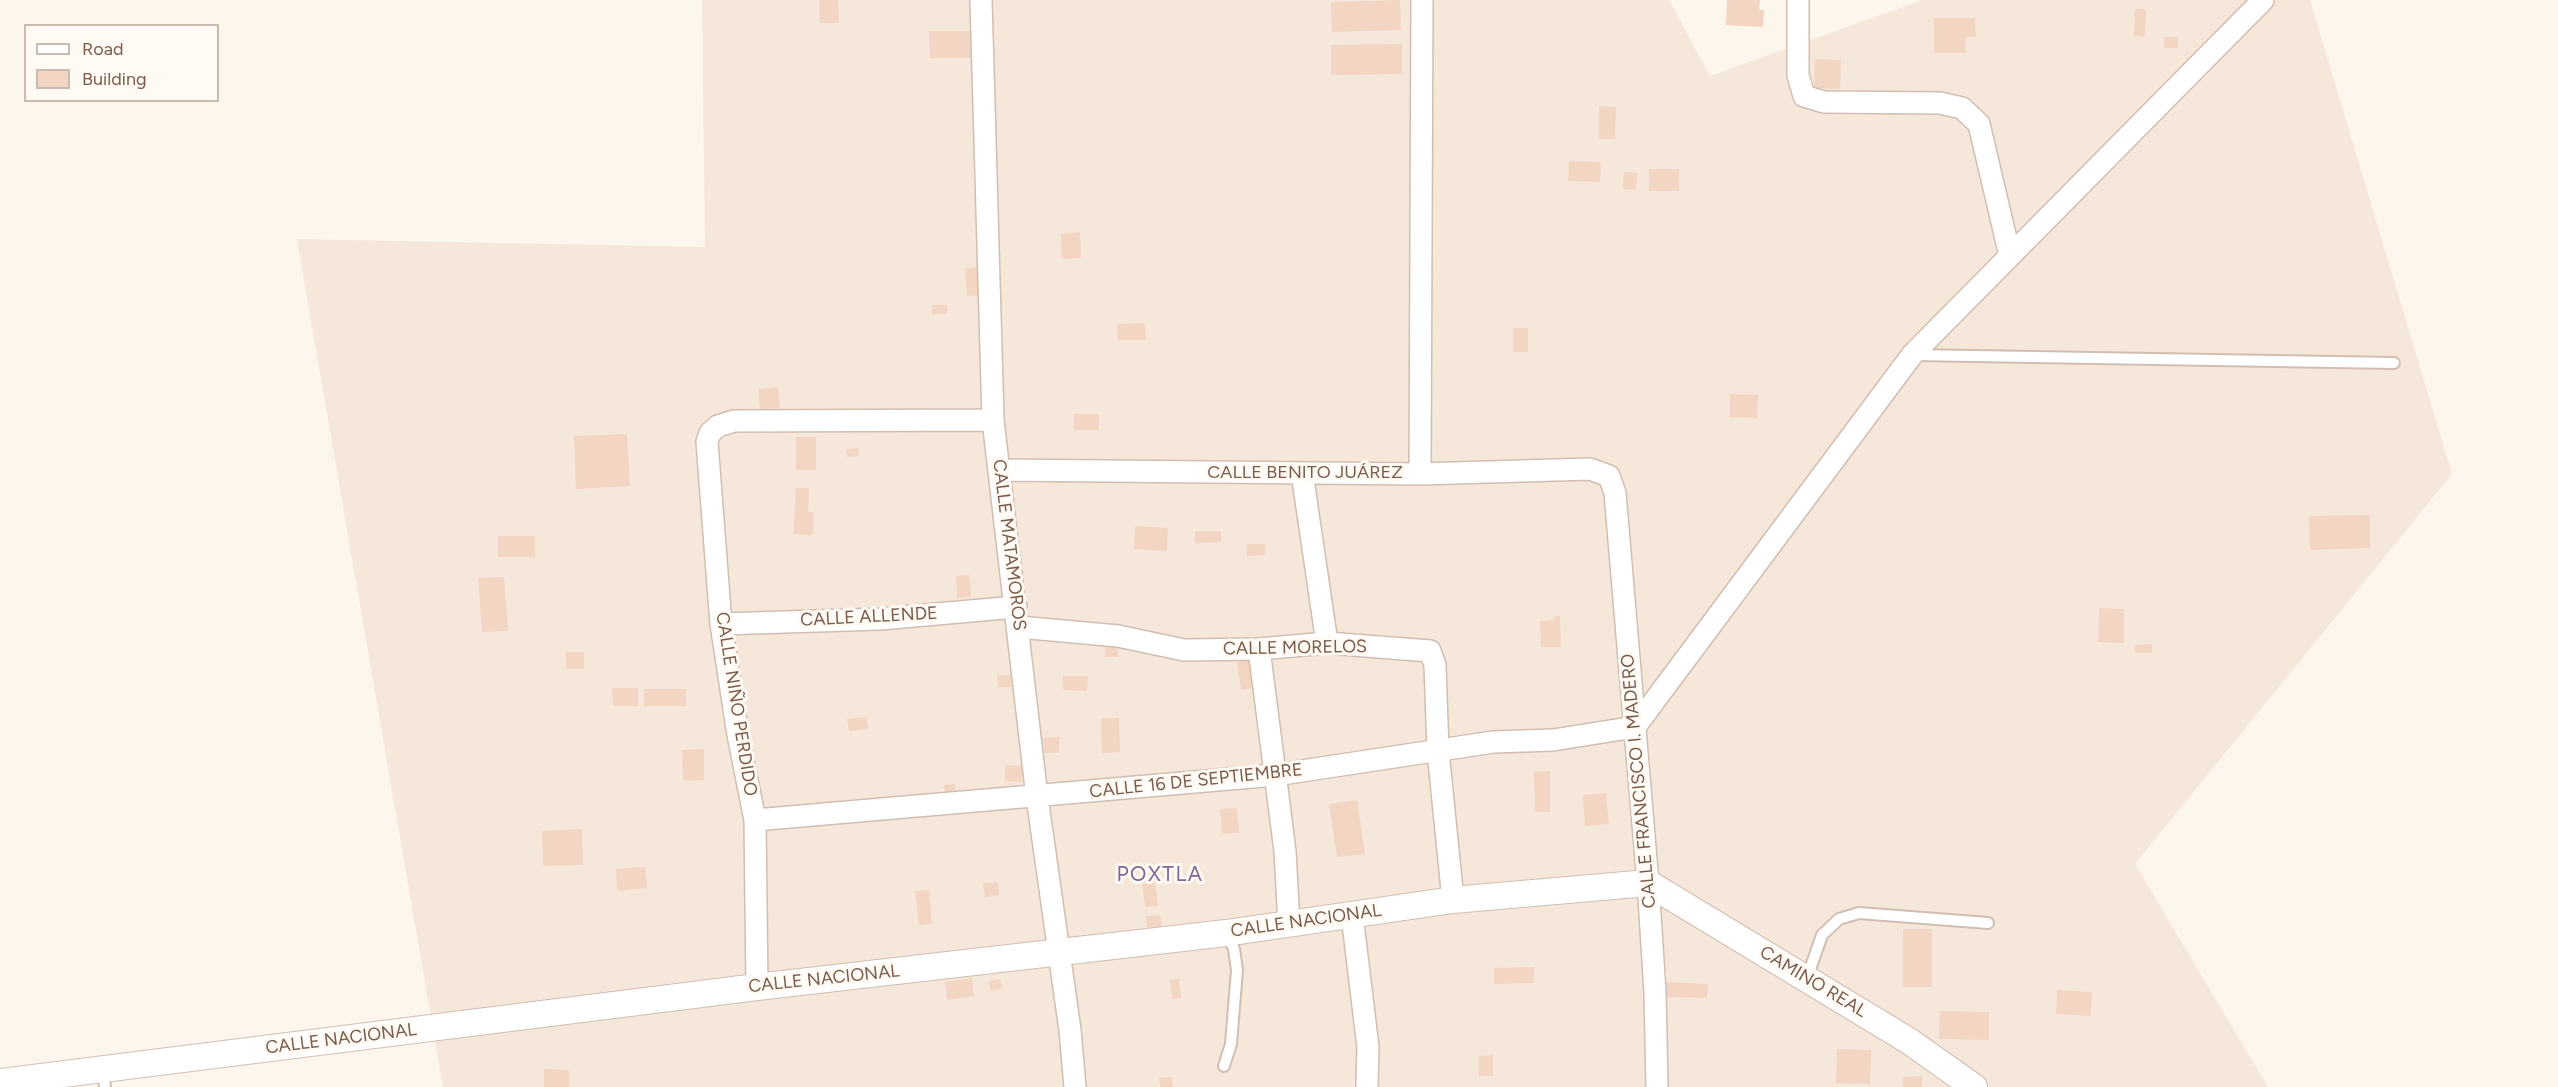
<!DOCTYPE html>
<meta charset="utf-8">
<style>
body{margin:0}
#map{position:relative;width:2558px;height:1087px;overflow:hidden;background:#fdf6ec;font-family:Figtree,sans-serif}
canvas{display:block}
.legend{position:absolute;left:24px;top:24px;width:195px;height:78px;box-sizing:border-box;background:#fffaf3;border:2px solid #cabbb1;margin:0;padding:8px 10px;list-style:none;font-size:18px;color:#7a5c4d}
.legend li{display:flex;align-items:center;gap:12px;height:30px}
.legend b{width:30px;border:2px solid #cabbb1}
</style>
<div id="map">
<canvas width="2558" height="1087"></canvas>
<ul class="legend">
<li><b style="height:8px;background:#fff"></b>Road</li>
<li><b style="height:16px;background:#f3d5c3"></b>Building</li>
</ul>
</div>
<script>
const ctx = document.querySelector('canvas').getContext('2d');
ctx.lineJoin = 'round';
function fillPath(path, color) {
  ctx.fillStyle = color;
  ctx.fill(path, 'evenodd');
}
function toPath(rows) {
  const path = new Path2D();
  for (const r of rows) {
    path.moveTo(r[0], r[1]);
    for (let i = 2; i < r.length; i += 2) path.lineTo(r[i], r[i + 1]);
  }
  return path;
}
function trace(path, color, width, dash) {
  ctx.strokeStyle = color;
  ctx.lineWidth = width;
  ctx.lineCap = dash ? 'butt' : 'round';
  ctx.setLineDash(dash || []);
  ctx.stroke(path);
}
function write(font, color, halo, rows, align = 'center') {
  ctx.font = font + ' Figtree,sans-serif';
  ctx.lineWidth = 6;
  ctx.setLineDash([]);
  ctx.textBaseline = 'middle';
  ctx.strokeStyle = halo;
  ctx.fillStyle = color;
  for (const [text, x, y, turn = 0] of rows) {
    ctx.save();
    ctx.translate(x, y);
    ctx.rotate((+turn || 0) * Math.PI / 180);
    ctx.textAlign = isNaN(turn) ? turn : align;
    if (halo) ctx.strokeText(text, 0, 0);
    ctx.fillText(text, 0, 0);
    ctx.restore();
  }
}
const residential = toPath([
 [702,0,1669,0,1710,76,1922,0,2310,0,2452,474,2135,864,2268,1087,443,1087,297,239,705,247]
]);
const building = toPath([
 [819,0,838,0,839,23,820,23],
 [1400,0,1401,30,1332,32,1331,2],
 [1727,0,1760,0,1759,10,1764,10,1763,27,1726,25],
 [2135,9,2146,9,2145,37,2134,36],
 [1934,18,1975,18,1976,37,1965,37,1966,53,1934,53],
 [929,31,974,31,974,58,930,58],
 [2164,37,2178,37,2178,48,2164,48],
 [1402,44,1402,74,1331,75,1331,45],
 [1815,59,1841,60,1840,89,1814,88],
 [1599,106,1616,107,1615,139,1599,139],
 [1569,161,1601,162,1600,182,1568,181],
 [1649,169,1679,169,1679,191,1649,191],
 [1624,172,1637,173,1636,190,1623,189],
 [1080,232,1081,258,1062,259,1061,234],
 [978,267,979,295,967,296,965,268],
 [932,305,947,305,947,314,932,314],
 [1145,323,1146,340,1118,340,1117,324],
 [1513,328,1528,328,1528,352,1513,352],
 [778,387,780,408,760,409,758,389],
 [1730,394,1758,395,1757,418,1730,417],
 [1074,414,1099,414,1099,430,1074,430],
 [627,434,630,486,576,489,574,436],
 [796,437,816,437,816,470,796,470],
 [858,448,859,456,847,457,846,449],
 [796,488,809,488,808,512,814,512,813,535,793,534],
 [2370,515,2370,548,2310,550,2309,516],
 [1135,526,1168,528,1167,551,1134,549],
 [1195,531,1221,531,1221,542,1195,543],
 [498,536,535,536,535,557,498,557],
 [1247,544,1265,544,1265,555,1247,556],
 [969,575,971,597,957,598,956,576],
 [504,577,508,631,482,632,478,578],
 [2099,608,2124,609,2124,643,2098,642],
 [1554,616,1560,616,1561,647,1541,647,1540,621,1555,620],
 [1105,644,1118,645,1118,657,1105,657],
 [2152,644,2152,653,2135,653,2135,645],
 [566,652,584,652,584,669,566,669],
 [1250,660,1254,688,1241,690,1237,662],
 [997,675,1011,675,1011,687,998,687],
 [1063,676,1088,676,1087,691,1063,690],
 [612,688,638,688,638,706,613,706],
 [644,689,686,689,686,706,644,706],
 [867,717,868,729,849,731,847,719],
 [1101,718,1119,718,1120,752,1102,753],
 [1059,737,1059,753,1044,753,1043,738],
 [704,749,704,780,683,781,682,750],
 [1005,765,1022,766,1022,782,1005,781],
 [1550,771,1550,812,1535,812,1534,772],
 [955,784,955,798,945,798,944,785],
 [1606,793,1609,824,1585,826,1583,795],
 [1357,800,1365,854,1337,857,1329,804],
 [1237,808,1239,833,1222,834,1220,809],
 [582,829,583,865,543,866,542,831],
 [1153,863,1158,906,1145,907,1140,865],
 [645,867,647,888,617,891,616,869],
 [998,882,999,895,985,897,983,883],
 [929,890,932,924,919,925,915,891],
 [1160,915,1162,930,1147,931,1146,916],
 [1903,929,1932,929,1932,987,1903,987],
 [1534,967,1534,983,1494,984,1494,968],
 [972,978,974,996,947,1000,945,982],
 [1000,979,1002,989,990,991,989,981],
 [1179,979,1181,998,1172,999,1170,980],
 [1666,982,1708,984,1707,998,1666,997],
 [2057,990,2092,992,2091,1016,2056,1014],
 [1940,1011,1989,1012,1989,1040,1939,1039],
 [1837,1049,1871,1050,1870,1084,1836,1083],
 [1493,1055,1493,1076,1479,1076,1479,1056],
 [544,1069,569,1070,569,1087,544,1087],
 [1922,1076,1922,1087,1903,1087,1903,1077],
 [1172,1077,1173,1087,1160,1087,1159,1078]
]);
const service = toPath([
 [1913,355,2394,363],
 [1807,978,1822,935,1839,919,1859,913,1988,923],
 [1224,1066,1231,1044,1237,970,1234,949,1227,933],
 [103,1071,105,1087]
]);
const minor = toPath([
 [981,0,993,420,1037,797,1070,1030,1075,1087],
 [1798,0,1798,75,1804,96,1824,102,1940,103,1962,108,1979,124,2010,256],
 [1000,470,1420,474,1590,469,1609,476,1615,493,1648,883,1655,992,1657,1087],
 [1302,473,1327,643],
 [1420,474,1422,0],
 [721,624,880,619,1016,607],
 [1019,627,1118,636,1184,650,1259,649,1327,643,1430,651,1435,665,1438,751,1453,900],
 [1259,649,1285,851,1289,924],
 [755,820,1275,775,1493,742,1553,740,1635,727,1912,355,2263,0],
 [1352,915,1368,1047,1367,1087],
 [757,987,755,820,738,735,721,624,707,442,710,433,718,426,734,421,993,420]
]);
const tertiary = toPath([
 [0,1082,757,987,1226,933,1453,900,1648,883,1909,1041,1974,1087]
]);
const streetNames = [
 ["CALLE BENITO JUÁREZ",1305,473],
 ["CALLE MATAMOROS",1009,545,83],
 ["CALLE ALLENDE",869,617,-3],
 ["CALLE MORELOS",1295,648,-1],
 ["CALLE NIÑO PERDIDO",736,704,81],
 ["CALLE 16 DE SEPTIEMBRE",1196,781,-6],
 ["CALLE FRANCISCO I. MADERO",1639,781,-95],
 ["CALLE NACIONAL",1306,921,-8],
 ["CALLE NACIONAL",824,979,-6],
 ["CAMINO REAL",1813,982,31],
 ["CALLE NACIONAL",341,1039,-7]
];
const quarterNames = [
 ["POXTLA",1160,875]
];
fillPath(residential, '#f5e8da');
fillPath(building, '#f3d5c3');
trace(service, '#d1beb0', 14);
trace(minor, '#d1beb0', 24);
trace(tertiary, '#d1beb0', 28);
trace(service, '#fff', 10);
trace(minor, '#fff', 21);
trace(tertiary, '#fff', 26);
write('18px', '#7a5c4d', '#fffaf3', streetNames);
ctx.letterSpacing = '1.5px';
write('21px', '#846695', '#fffaf3', quarterNames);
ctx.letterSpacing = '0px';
</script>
